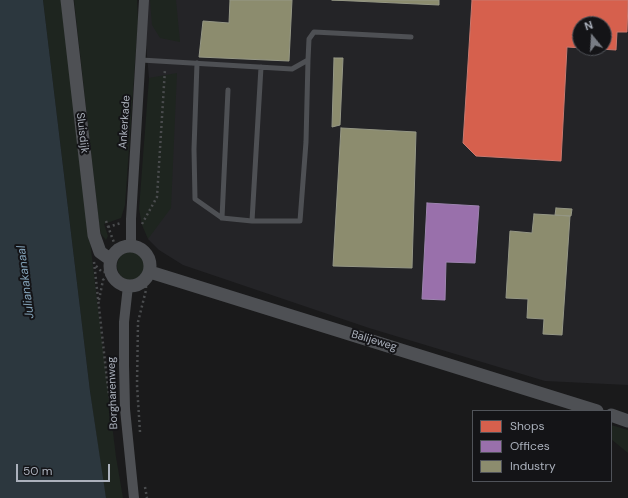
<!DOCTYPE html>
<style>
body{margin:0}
#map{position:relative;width:628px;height:498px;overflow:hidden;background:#1a1a1b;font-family:"DM Sans",sans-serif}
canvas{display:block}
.legend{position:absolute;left:472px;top:410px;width:140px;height:72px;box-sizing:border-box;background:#141417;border:1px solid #505359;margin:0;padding:5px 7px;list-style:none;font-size:12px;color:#abb1bc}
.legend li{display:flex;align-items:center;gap:8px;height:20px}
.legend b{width:20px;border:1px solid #505359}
.north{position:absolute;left:572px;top:16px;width:40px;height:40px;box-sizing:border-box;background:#141417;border:1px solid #505359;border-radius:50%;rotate:342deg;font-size:11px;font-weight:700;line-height:16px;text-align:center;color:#abb1bc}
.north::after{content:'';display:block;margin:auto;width:14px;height:18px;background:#787c84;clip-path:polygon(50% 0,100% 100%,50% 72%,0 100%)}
.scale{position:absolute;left:16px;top:464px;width:94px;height:18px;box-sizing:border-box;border:2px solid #abb1bc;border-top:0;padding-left:5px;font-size:12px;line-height:14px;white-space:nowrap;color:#abb1bc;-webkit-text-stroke:3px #141417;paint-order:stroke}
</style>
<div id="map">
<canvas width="628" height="498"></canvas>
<ul class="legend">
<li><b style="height:11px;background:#d6604d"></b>Shops</li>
<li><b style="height:11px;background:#9970ab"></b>Offices</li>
<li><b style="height:11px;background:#8c8c6e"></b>Industry</li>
</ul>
<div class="north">N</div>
<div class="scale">50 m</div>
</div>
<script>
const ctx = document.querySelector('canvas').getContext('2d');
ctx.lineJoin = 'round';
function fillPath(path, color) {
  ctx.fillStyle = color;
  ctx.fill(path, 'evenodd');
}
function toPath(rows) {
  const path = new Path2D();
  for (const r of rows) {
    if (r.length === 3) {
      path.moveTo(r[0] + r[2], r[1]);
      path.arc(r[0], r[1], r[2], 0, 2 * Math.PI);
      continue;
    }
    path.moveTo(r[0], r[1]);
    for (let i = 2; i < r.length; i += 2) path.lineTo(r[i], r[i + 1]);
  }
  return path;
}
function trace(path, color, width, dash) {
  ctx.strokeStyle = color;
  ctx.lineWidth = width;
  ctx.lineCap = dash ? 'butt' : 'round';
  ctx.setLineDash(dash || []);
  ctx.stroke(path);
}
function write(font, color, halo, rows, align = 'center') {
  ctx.font = font + ' "DM Sans",sans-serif';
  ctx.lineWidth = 4;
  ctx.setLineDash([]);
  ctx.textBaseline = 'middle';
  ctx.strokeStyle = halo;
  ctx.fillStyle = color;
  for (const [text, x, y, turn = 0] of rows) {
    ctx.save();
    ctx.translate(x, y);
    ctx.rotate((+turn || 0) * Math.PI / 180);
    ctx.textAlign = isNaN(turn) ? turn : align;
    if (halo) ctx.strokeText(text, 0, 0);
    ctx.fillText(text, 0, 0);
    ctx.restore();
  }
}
const built = toPath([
 [142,0,628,0,628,385,545,381,369,328,183,265,159,250,148,239,149,78],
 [580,24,604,24,604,48,580,48]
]);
const green = toPath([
 [43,0,61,0,116,457,123,498,106,498,104,488,90,391],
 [74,0,137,0,138,21,125,205,121,218,104,224,108,236,106,240,101,234,99,223],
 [150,0,176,0,180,42,160,38,152,25],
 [177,73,171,208,148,239,142,225,139,209,149,78],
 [131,266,14],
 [611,425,628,430,628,453,611,439]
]);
const water = toPath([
 [0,0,43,0,90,391,106,498,0,498]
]);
const shops = toPath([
 [472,0,628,0,627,32,617,32,616,50,567,47,561,161,476,156,463,143,472,0],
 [580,24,604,24,604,48,580,48,580,24]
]);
const offices = toPath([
 [427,203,479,206,475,263,446,262,445,300,422,299,427,203]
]);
const industry = toPath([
 [230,0,292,0,289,61,199,57,203,21,229,23,230,0],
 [332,0,439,0,439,5,332,0],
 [334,58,343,58,340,125,332,127,334,58],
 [341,128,416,132,412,268,333,266,341,128],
 [556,208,572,209,571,216,555,215,556,208],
 [534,214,570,216,562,335,543,334,544,319,527,318,528,299,506,298,510,231,532,233,534,214]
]);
const path = toPath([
 [106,221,116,248],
 [142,224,157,197,165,69],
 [108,227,121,223],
 [94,262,107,380,112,416,115,419],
 [96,266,102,272,106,272],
 [99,300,103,280,110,272],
 [140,432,137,385,138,322,146,290,146,282],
 [145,487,147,498]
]);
const service = toPath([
 [141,60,292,69,308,60,309,39,314,32,411,37],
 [197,63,194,149,195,199,222,218,252,221,261,67],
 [222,218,228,90],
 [252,221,300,221,306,142,308,60]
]);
const minor = toPath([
 [131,246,131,219,144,0],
 [128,286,124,322,124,365,125,409,134,498]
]);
const tertiary = toPath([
 [67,0,94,235,100,252,111,260],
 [130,266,20],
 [150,272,597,411],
 [611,415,628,421]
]);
const streetNames = [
 ["Ankerkade",125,122,-86],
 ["Sluisdijk",82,133,83],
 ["Balijeweg",374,341,17],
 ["Borgharenweg",113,393,-92]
];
const waterNames = [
 ["Julianakanaal",26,282,-97]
];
fillPath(built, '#242427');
fillPath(green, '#1e251f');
fillPath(water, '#2c373e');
fillPath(shops, '#d6604d');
trace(shops, '#c9786e', 1);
fillPath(offices, '#9970ab');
trace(offices, '#9e84b0', 1);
fillPath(industry, '#8c8c6e');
trace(industry, '#959785', 1);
trace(path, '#4a4c4e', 2.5, [2, 3]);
trace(service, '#4e5054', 5);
trace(minor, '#4e5054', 10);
trace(tertiary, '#4e5054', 13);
write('11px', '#abb1bc', '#141417', streetNames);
write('italic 12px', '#82a1b7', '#141417', waterNames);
</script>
